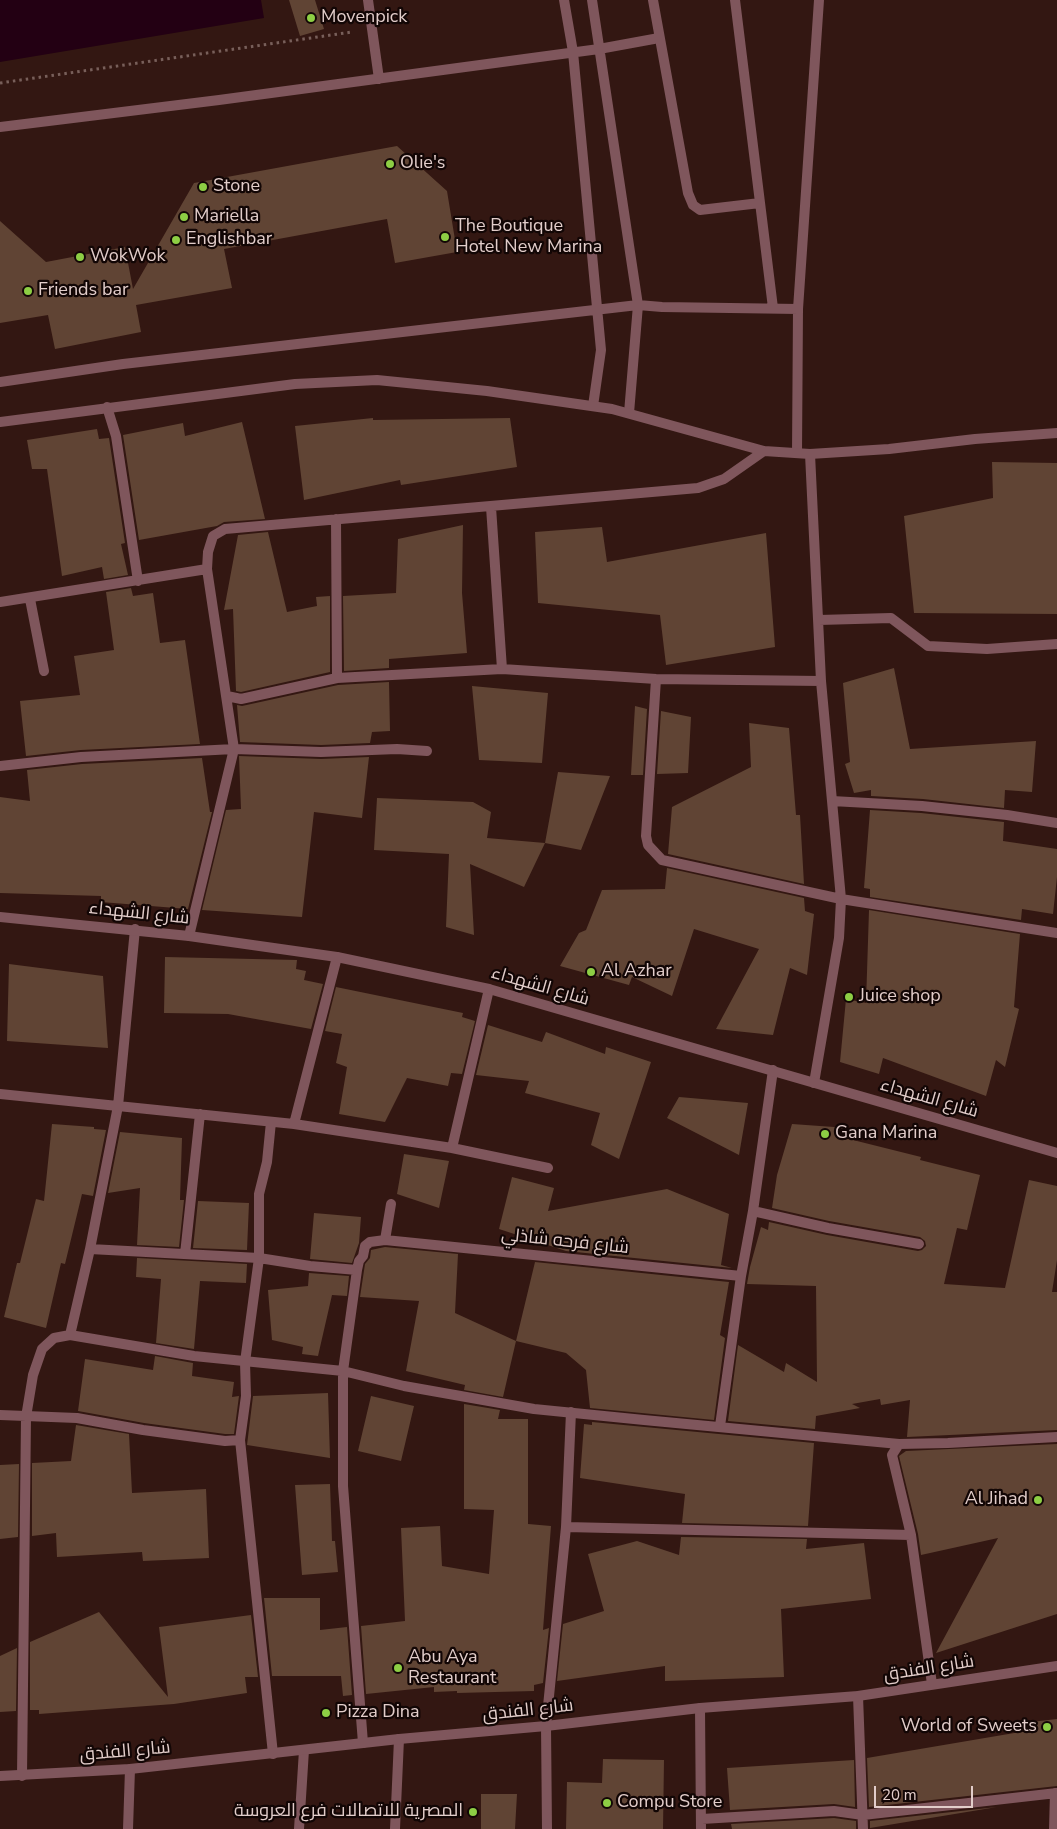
<!DOCTYPE html>
<meta charset="utf-8">
<style>
body{margin:0}
#map{position:relative;width:1057px;height:1829px;overflow:hidden;background:#331712;font-family:"Nunito Sans",sans-serif}
canvas{display:block}
.scale{position:absolute;left:874px;top:1786px;width:99px;height:22px;box-sizing:border-box;border:2px solid #e2cdca;border-top:0;padding-left:6px;font-size:15px;line-height:18px;white-space:nowrap;color:#e2cdca;-webkit-text-stroke:4px #120605;paint-order:stroke}
</style>
<div id="map">
<canvas width="1057" height="1829"></canvas>
<div class="scale">20 m</div>
</div>
<script>
const ctx = document.querySelector('canvas').getContext('2d');
ctx.lineJoin = 'round';
function fillPath(path, color) {
  ctx.fillStyle = color;
  ctx.fill(path, 'evenodd');
}
function toPath(rows) {
  const path = new Path2D();
  for (const r of rows) {
    path.moveTo(r[0], r[1]);
    for (let i = 2; i < r.length; i += 2) path.lineTo(r[i], r[i + 1]);
  }
  return path;
}
function trace(path, color, width, dash) {
  ctx.strokeStyle = color;
  ctx.lineWidth = width;
  ctx.lineCap = dash ? 'butt' : 'round';
  ctx.setLineDash(dash || []);
  ctx.stroke(path);
}
function write(font, color, halo, rows, align = 'center') {
  ctx.font = font + ' "Nunito Sans",Cairo,sans-serif';
  ctx.lineWidth = 4.5;
  ctx.setLineDash([]);
  ctx.textBaseline = 'middle';
  ctx.strokeStyle = halo;
  ctx.fillStyle = color;
  for (const [text, x, y, turn = 0] of rows) {
    ctx.save();
    ctx.translate(x, y);
    ctx.rotate((+turn || 0) * Math.PI / 180);
    ctx.textAlign = isNaN(turn) ? turn : align;
    if (halo) ctx.strokeText(text, 0, 0);
    ctx.fillText(text, 0, 0);
    ctx.restore();
  }
}
const water = toPath([
 [0,0,261,0,264,18,0,62]
]);
const building = toPath([
 [289,0,315,0,324,29,300,36],
 [397,146,447,191,457,252,395,263,387,219,224,249,232,288,136,305,141,332,55,349,48,315,0,323,0,221,46,262,125,247,133,289,194,183],
 [373,418,373,420,510,418,517,467,401,485,400,480,304,500,295,426],
 [242,422,265,519,224,522,217,526,139,540,123,435,183,423,185,436],
 [97,429,99,439,109,438,125,543,121,544,128,575,104,579,102,567,62,576,47,469,32,469,27,440],
 [992,462,1057,463,1057,614,914,613,904,516,993,498],
 [463,525,462,593,467,653,389,659,389,668,344,671,343,596,396,593,398,539],
 [602,527,607,562,766,533,775,647,666,665,660,615,538,603,535,532],
 [268,532,287,612,317,606,316,597,330,596,330,672,241,692,236,691,233,609,224,610,238,535],
 [131,588,133,596,153,593,160,643,185,640,200,744,81,750,26,756,20,701,80,695,74,656,114,650,106,592],
 [894,668,910,749,1036,741,1032,792,1005,790,1004,808,923,799,871,796,871,790,854,793,845,764,850,762,843,683],
 [389,682,390,731,372,732,370,743,321,745,240,742,237,705,242,706,338,685],
 [472,686,548,693,542,763,479,760],
 [635,706,647,709,643,775,631,775],
 [661,711,691,717,688,773,657,774],
 [749,723,789,728,796,815,800,815,804,884,668,854,672,807,751,767],
 [239,756,321,759,369,757,362,818,314,812,302,917,202,910,226,810,241,809],
 [202,758,210,812,212,812,188,909,101,902,101,896,0,893,0,797,30,801,27,770,82,764],
 [558,772,610,776,581,850,545,843],
 [377,798,473,802,491,812,487,838,545,843,524,887,470,864,474,935,446,927,449,854,374,850],
 [870,810,921,813,1004,822,1003,841,1057,849,1057,877,1053,914,1022,909,1021,920,870,897,870,889,864,888],
 [667,868,804,898,805,911,814,914,807,975,790,968,773,1035,716,1029,759,949,694,929,672,996,632,977,629,985,560,966,579,933,586,930,602,890,665,889],
 [869,910,1020,934,1014,1007,1019,1009,1005,1067,996,1060,986,1096,883,1058,879,1074,840,1062,846,999,866,1003],
 [165,957,297,960,296,969,306,971,304,980,323,984,311,1029,228,1014,164,1013],
 [9,964,103,976,108,1048,7,1041],
 [336,987,463,1013,462,1017,475,1021,462,1074,451,1073,448,1086,407,1078,385,1122,339,1114,347,1067,336,1063,342,1034,325,1031],
 [488,1025,542,1042,546,1032,605,1054,606,1047,651,1062,619,1159,591,1145,600,1113,525,1093,529,1081,476,1075],
 [679,1097,748,1103,739,1155,667,1118],
 [52,1124,94,1127,94,1129,106,1130,93,1196,82,1194,65,1264,61,1263,46,1328,4,1317,17,1263,20,1263,36,1199,44,1201],
 [792,1124,848,1128,845,1138,921,1157,920,1160,980,1175,967,1230,957,1228,944,1284,1005,1288,1029,1180,1057,1186,1057,1260,1052,1292,1057,1292,1057,1430,907,1437,910,1400,881,1405,880,1399,852,1404,860,1408,816,1416,815,1429,728,1421,738,1345,784,1372,786,1363,817,1382,816,1286,747,1284,750,1267,761,1227,768,1230,769,1222,827,1235,918,1251,922,1250,926,1246,925,1241,920,1237,829,1221,772,1208,777,1175],
 [120,1132,182,1138,180,1200,184,1200,179,1247,137,1245,140,1188,108,1193],
 [404,1154,449,1161,439,1208,397,1194],
 [512,1177,554,1188,548,1211,667,1189,729,1214,721,1265,732,1268,566,1251,499,1229],
 [198,1201,249,1203,247,1250,193,1248],
 [314,1213,361,1217,359,1243,352,1263,310,1259],
 [385,1247,458,1254,455,1313,516,1341,503,1397,464,1390,465,1385,406,1371,419,1301,360,1297,365,1264,370,1258,371,1250],
 [137,1258,247,1264,246,1283,200,1281,194,1349,156,1343,161,1279,136,1277],
 [535,1262,729,1282,720,1335,725,1338,714,1420,590,1408,586,1370,566,1353,516,1341],
 [309,1273,349,1276,347,1296,332,1295,318,1356,302,1354,303,1347,272,1340,268,1290,308,1286],
 [155,1356,193,1363,192,1376,234,1382,232,1397,239,1396,234,1434,225,1434,144,1423,78,1411,85,1359,153,1370],
 [328,1393,330,1458,247,1445,253,1396],
 [371,1396,414,1406,401,1461,358,1451],
 [464,1404,500,1410,498,1419,528,1419,528,1524,551,1526,543,1630,549,1628,543,1683,534,1685,534,1691,457,1693,457,1691,434,1692,434,1687,366,1694,361,1626,405,1621,401,1528,440,1526,442,1566,489,1574,494,1510,464,1509],
 [592,1422,814,1443,808,1526,682,1523,685,1494,580,1478,584,1424,592,1425],
 [76,1425,129,1434,132,1493,206,1489,209,1558,143,1561,142,1552,57,1557,56,1533,32,1536,32,1463,71,1461],
 [1057,1444,1057,1614,936,1653,998,1538,921,1555,918,1534,899,1456,906,1451],
 [19,1464,18,1537,0,1539,0,1465],
 [330,1484,332,1541,335,1541,338,1572,302,1575,295,1485],
 [681,1537,807,1539,806,1549,864,1543,871,1599,781,1609,784,1677,665,1681,665,1666,557,1681,563,1624,604,1611,588,1554,637,1541,679,1555],
 [264,1598,320,1598,320,1630,347,1627,352,1695,343,1696,341,1676,272,1676],
 [99,1612,168,1697,159,1627,251,1615,258,1677,245,1677,247,1693,174,1704,39,1714,39,1710,30,1710,30,1642],
 [17,1648,16,1711,0,1712,0,1656],
 [1057,1719,1057,1786,869,1807,867,1758,1032,1730,1031,1722],
 [603,1759,664,1760,663,1829,566,1829,567,1782,602,1783],
 [854,1760,855,1807,834,1804,730,1810,727,1768],
 [481,1794,517,1794,515,1829,481,1829],
 [997,1807,870,1828,870,1821],
 [834,1818,856,1821,856,1829,732,1829,731,1824]
]);
const path = toPath([
 [0,83,352,32]
]);
const service = toPath([
 [368,0,379,79],
 [564,0,573,52,601,350,593,406],
 [592,0,638,305,629,413],
 [653,0,688,193,693,205,700,210,760,203],
 [735,0,773,308],
 [0,127,219,100,398,76,599,49,659,38],
 [798,309,819,0],
 [0,382,123,364,638,305,662,307,798,309,797,453]
]);
const minor = toPath([
 [107,407,116,436,138,581],
 [0,422,295,384,377,380,487,391,612,409,764,451,810,454,889,449,975,439,1057,433],
 [810,454,821,681,841,899,839,938,814,1083],
 [491,507,502,669],
 [336,519,337,678],
 [30,599,44,671],
 [0,602,207,569],
 [819,620,891,618,928,646,987,649,1057,644],
 [656,679,646,836,648,845,662,860,841,899,1057,933],
 [227,696,241,699,337,678,502,669,656,679,821,681],
 [0,766,81,757,234,749,321,752,397,749,427,751],
 [832,801,922,806,1007,815,1057,823],
 [135,929,118,1106,90,1249,259,1258,310,1266,357,1270,359,1261,363,1256,365,1246,370,1242,385,1240,741,1276],
 [189,936,234,749,207,569,208,552,213,536,225,529,698,488,724,479,764,451],
 [0,1094,294,1124,452,1148,548,1168],
 [294,1124,337,957],
 [452,1148,489,989],
 [753,1211,828,1228,919,1244],
 [385,1240,391,1204],
 [185,1254,200,1114],
 [357,1270,343,1371,343,1486,363,1743],
 [70,1335,90,1249],
 [0,1415,77,1418,143,1430,225,1441,240,1440,246,1396,245,1362,259,1258,259,1194,267,1162,271,1122],
 [720,1426,741,1276,753,1211,773,1070],
 [240,1440,273,1754],
 [899,1444,892,1455,911,1535,932,1684],
 [566,1527,571,1412],
 [858,1696,863,1829],
 [700,1708,701,1829],
 [22,1776,26,1417,33,1375,42,1349,54,1338,70,1335,194,1356,343,1371,404,1386,534,1409,644,1420,899,1444,948,1443,1057,1437],
 [702,1819,834,1811,863,1815,1057,1793],
 [128,1829,130,1769],
 [299,1829,304,1750],
 [395,1829,399,1739],
 [547,1829,546,1726,566,1527,911,1535],
 [1054,1829,1055,1793]
]);
const tertiary = toPath([
 [0,917,189,936,337,957,489,989,1057,1153],
 [0,1776,130,1769,399,1739,546,1726,700,1708,858,1696,1057,1666]
]);
const markers = [
 [311,18,5,"#8dce44"],
 [390,164,5,"#8dce44"],
 [203,187,5,"#8dce44"],
 [184,217,5,"#8dce44"],
 [445,237,5,"#8dce44"],
 [176,240,5,"#8dce44"],
 [80,257,5,"#8dce44"],
 [28,291,5,"#8dce44"],
 [591,972,5,"#8dce44"],
 [849,997,5,"#8dce44"],
 [825,1134,5,"#8dce44"],
 [1038,1500,5,"#8dce44"],
 [398,1668,5,"#8dce44"],
 [326,1713,5,"#8dce44"],
 [1047,1727,5,"#8dce44"],
 [607,1803,5,"#8dce44"],
 [473,1812,5,"#8dce44"]
];
const poiNames = [
 ["Movenpick",321,18],
 ["Olie's",400,164],
 ["Stone",213,187],
 ["Mariella",194,217],
 ["The Boutique",455,227],
 ["Hotel New Marina",455,248],
 ["Englishbar",186,240],
 ["WokWok",90,257],
 ["Friends bar",38,291],
 ["Al Azhar",601,972],
 ["Juice shop",859,997],
 ["Gana Marina",835,1134],
 ["Al Jihad",1028,1500,"right"],
 ["Abu Aya",408,1658],
 ["Restaurant",408,1679],
 ["Pizza Dina",336,1713],
 ["World of Sweets",1037,1727,"right"],
 ["Compu Store",617,1803],
 ["المصرية للاتصالات فرع العروسة",463,1812,"right"]
];
const streetNames = [
 ["شارع الشهداء",139,914,6],
 ["شارع الشهداء",540,987,16],
 ["شارع الشهداء",929,1099,16],
 ["شارع فرحه شاذلي",565,1242,6],
 ["شارع الفندق",929,1669,-9],
 ["شارع الفندق",528,1711,-6],
 ["شارع الفندق",125,1752,-5]
];
fillPath(water, '#230013');
fillPath(building, '#604434');
trace(path, '#785f5a', 3, [2.5, 4]);
trace(service, '#7f565c', 10);
trace(minor, '#7f565c', 10);
trace(tertiary, '#7f565c', 10);
for (const [x, y, r, color] of markers) {
  const dot = new Path2D();
  dot.arc(x, y, r, 0, 2 * Math.PI);
  ctx.fillStyle = color;
  ctx.fill(dot);
  trace(dot, '#120605', 2);
}
write('18px', '#e2cdca', '#120605', poiNames, 'left');
write('18px', '#e2cdca', '#120605', streetNames);
</script>
